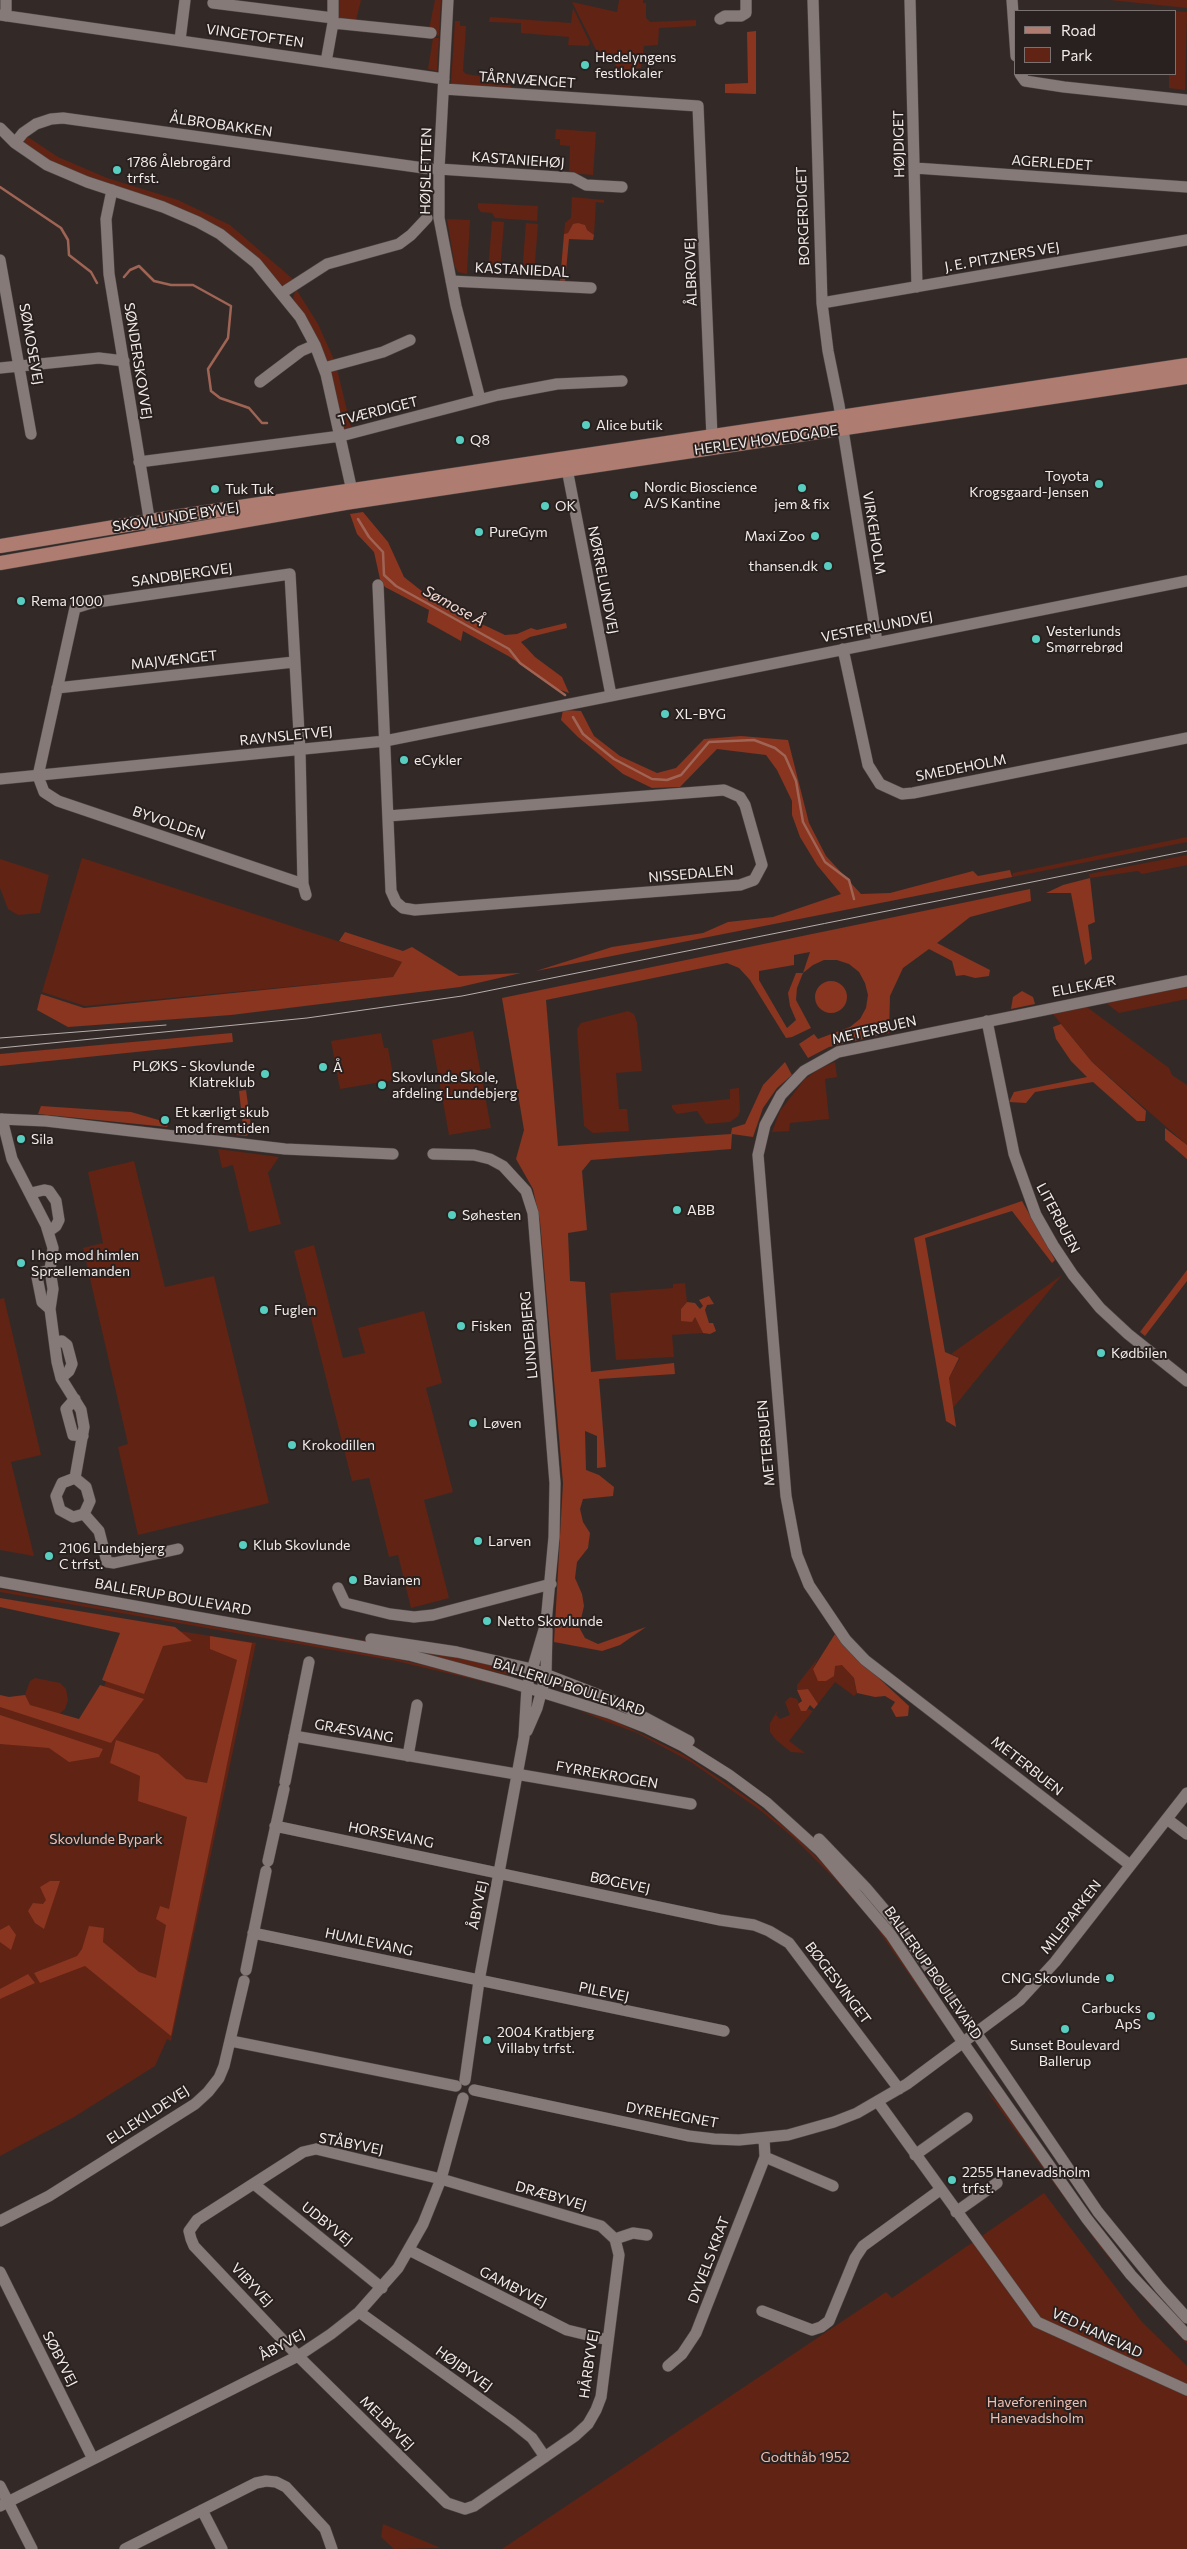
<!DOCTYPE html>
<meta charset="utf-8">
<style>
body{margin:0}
#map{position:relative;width:1187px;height:2549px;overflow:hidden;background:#332a28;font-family:Commissioner,sans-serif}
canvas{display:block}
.legend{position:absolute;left:1014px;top:10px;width:162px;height:65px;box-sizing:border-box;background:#29211f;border:1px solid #797270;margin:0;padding:6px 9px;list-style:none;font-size:15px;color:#f1ebe9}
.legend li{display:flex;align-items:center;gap:10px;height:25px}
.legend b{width:25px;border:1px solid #797270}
</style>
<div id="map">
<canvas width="1187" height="2549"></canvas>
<ul class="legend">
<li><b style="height:6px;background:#ae7c70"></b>Road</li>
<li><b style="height:14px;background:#612314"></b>Park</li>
</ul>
</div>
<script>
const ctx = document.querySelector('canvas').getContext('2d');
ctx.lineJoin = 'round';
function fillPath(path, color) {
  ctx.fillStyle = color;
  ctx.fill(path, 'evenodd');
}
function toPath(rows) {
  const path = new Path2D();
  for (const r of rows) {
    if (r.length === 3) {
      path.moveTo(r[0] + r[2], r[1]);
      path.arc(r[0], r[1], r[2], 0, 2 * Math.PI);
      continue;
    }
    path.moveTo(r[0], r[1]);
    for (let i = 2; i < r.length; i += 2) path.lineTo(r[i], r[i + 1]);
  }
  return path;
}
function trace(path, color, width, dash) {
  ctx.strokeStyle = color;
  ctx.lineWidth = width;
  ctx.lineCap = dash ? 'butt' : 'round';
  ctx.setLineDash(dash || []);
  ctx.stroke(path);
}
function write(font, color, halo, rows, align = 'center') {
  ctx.font = font + ' Commissioner,sans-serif';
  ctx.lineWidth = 4;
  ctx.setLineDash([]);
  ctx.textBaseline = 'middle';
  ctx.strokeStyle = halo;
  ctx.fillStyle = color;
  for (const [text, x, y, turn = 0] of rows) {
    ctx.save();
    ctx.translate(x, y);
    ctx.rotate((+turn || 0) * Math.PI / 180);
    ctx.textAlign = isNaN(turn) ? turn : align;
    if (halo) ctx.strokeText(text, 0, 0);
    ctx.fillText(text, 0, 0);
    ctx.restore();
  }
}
const green = toPath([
 [339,0,361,0,356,20,339,18],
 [435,0,441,0,439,36,434,35,429,29],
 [619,0,643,0,643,3,646,3,646,18,650,22,696,20,696,26,659,28,658,45,644,46,641,68,618,70,610,55,596,50,572,2,617,12],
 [1110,0,1187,0,1187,8],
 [573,8,590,43,588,46,568,45,569,37,521,33,521,23,489,22,490,17,571,23],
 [1173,11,1187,12,1185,90,1169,88,1169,74,1176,74,1176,11],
 [455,21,460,21,460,26,466,26,463,71,466,74,485,77,490,84,510,85,514,91,455,87,451,83],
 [433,38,439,38,437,71,428,69],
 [556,129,596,132,593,175,569,173,570,146,560,145,560,139,555,139],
 [25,135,58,157,107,178,178,200,230,225,294,280,288,285,282,285,244,247,45,159,24,144],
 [572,197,604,200,604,203,596,202,594,235,573,224,568,233,564,234,565,223,571,218],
 [478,203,538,206,537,221,495,218,492,213,481,212,478,208],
 [447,219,470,220,467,274,458,272,455,267],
 [492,221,504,222,500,272,488,272],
 [526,223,538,224,534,275,522,274],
 [296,289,318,324,335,362,325,361,293,298],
 [337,369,351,427,344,429,331,371],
 [1187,837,1187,842,1012,877,1013,873],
 [1187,855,1187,865,1142,874,1138,871,1090,878,1089,874],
 [82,858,402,962,393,977,85,1006,42,992],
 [0,859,49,875,40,913,18,915,8,909,0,888],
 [1187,986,1187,999,1119,1013,1106,1003],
 [1087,1007,1169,1068,1172,1075,1187,1085,1187,1145,1092,1062,1053,1014],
 [628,1011,634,1014,637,1023,642,1071,616,1073,619,1109,627,1109,629,1131,593,1133,584,1126,577,1029,581,1023],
 [473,1031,491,1128,449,1135,432,1040],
 [381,1033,384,1048,388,1048,394,1080,340,1089,331,1041],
 [835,1062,837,1077,825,1079,829,1119,790,1123,789,1131,772,1132,780,1111,804,1080,819,1069],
 [739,1088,740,1111,738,1116,730,1122,706,1124,697,1111,677,1114,672,1108,672,1105,730,1099,730,1089],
 [218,1149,279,1157,268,1173,281,1224,249,1232,233,1165,222,1168],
 [134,1161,165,1287,214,1276,269,1503,138,1535,118,1447,128,1444,83,1248,103,1243,88,1172],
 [314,1245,343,1358,365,1353,358,1328,424,1311,442,1383,426,1388,453,1492,424,1500,449,1598,411,1608,398,1555,389,1557,369,1478,352,1481,294,1251],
 [1062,1275,953,1408,949,1378,960,1358,951,1354],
 [685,1283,687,1302,681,1309,695,1317,703,1333,672,1335,674,1357,616,1360,610,1293,673,1288,673,1284],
 [4,1298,41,1455,11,1462,34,1556,0,1550,0,1299],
 [0,1577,447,1655,510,1669,508,1675,457,1662],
 [0,1589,387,1657,441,1669,506,1687,396,1661,0,1592],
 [127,1623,256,1643,171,2041,167,2039,155,2066,74,2117,0,2156,0,1706,87,1734],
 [818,1658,813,1669,842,1664,854,1678,857,1693,854,1696,835,1682,818,1704,808,1689,797,1690,797,1685],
 [35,1678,60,1683,66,1689,68,1700,65,1709,59,1714,30,1708,24,1697,30,1681],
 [790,1697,797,1699,799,1703,798,1704,813,1711,789,1741,805,1753,791,1752,776,1740,770,1732,770,1723,778,1710,776,1715,780,1719,790,1715,785,1702],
 [579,1711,613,1720,684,1755,755,1803,795,1836,833,1873,891,1942,947,2029,872,1921,836,1880,794,1838,760,1810,691,1762,637,1733],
 [986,2090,1002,2107,1142,2293,1187,2340,1187,2344,1134,2287,1101,2248],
 [1044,2193,1142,2322,1187,2366,1187,2549,502,2549,886,2292,892,2298],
 [383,2524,441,2548,394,2549,381,2537]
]);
const forest = toPath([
 [756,31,756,94,725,93,725,84,748,83,747,32],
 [578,223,585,225,587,230,594,235,593,240,569,239,565,281,560,281,564,234,568,233,573,224],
 [363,512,388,542,404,577,428,596,450,609,505,635,517,634,531,628,537,630,566,623,567,628,530,637,521,642,535,657,562,677,569,693,552,687,510,657,463,631,461,641,427,622,429,610,385,587,380,579,374,552,357,534,350,514],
 [563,710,581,711,594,736,620,756,657,773,676,768,704,739,741,736,788,740,809,823,826,856,861,894,890,893,973,871,978,876,1010,870,1012,877,536,971,612,947,703,933,728,922,773,917,841,894,817,865,800,837,792,815,792,801,777,770,766,755,717,749,680,787,652,788,623,774,578,737,561,720],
 [1090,878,1095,922,1088,925,1092,959,1085,965,1071,893,1046,893,1063,885],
 [1030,889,1031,901,970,917,937,943,990,970,989,976,975,978,964,975,956,976,952,961,929,949,903,968,890,996,889,1033,829,1047,808,1058,799,1044,814,1034,818,1039,850,1027,860,1019,866,1008,868,995,865,983,859,972,849,964,837,960,824,960,813,965,803,973,797,988,796,1000,811,1028,792,1037,786,1038,750,980,739,968,727,963,546,1000,558,1146,731,1134,732,1128,745,1124,763,1085,785,1062,792,1075,777,1088,763,1108,753,1137,732,1134,731,1149,591,1160,582,1171,587,1230,568,1233,570,1281,585,1282,591,1372,674,1363,675,1374,599,1379,606,1467,597,1468,597,1436,585,1431,586,1470,599,1475,614,1487,613,1496,583,1499,580,1509,583,1522,590,1533,588,1548,577,1562,575,1578,582,1594,584,1606,579,1627,585,1638,598,1644,646,1627,620,1645,602,1651,554,1642,563,1483,540,1221,533,1189,516,1159,524,1130,502,998],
 [810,952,803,973,796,973,788,993,790,1006,796,1020,787,1028,759,980,759,971,794,965,794,955],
 [345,932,403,951,412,947,459,976,521,973,460,987,231,1015,68,1027,37,1010,41,994,84,1008,393,977,402,962,339,941],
 [831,997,16],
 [1022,991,1033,997,1035,1004,1011,1009,1013,997],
 [1061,1024,1092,1062,1146,1111,1145,1121,1137,1121,1093,1082,1035,1092,1026,1103,1009,1102,1014,1092,1087,1077,1071,1061,1056,1039,1053,1027],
 [232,1033,233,1042,0,1066,0,1054],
 [246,1090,252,1133,246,1136,205,1132,207,1127,243,1126,239,1091],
 [41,1106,131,1112,169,1123,167,1127,38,1114],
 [1165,1128,1187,1145,1187,1159,1165,1140],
 [1022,1201,1055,1260,1052,1263,1012,1211,925,1238,945,1352,959,1358,949,1378,956,1427,946,1421,914,1238],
 [1187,1270,1187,1281,1145,1336,1140,1332],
 [709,1296,714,1304,707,1305,705,1310,709,1323,713,1323,716,1331,710,1334,703,1333,695,1317,692,1322,681,1321,681,1309,687,1302,695,1303,700,1309,703,1306,699,1300],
 [0,1598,175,1627,192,1641,163,1646,144,1694,102,1680,120,1633,0,1607],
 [835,1634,843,1645,909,1706,908,1716,896,1717,891,1708,895,1702,885,1696,875,1697,857,1693,854,1678,842,1665,835,1666,834,1676,826,1681,818,1681,813,1669],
 [210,1636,252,1643,171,2036,85,1966,40,1983,34,1973,77,1956,82,1949,89,1926,104,1928,103,1942,139,1972,156,1978,166,1925,156,1919,160,1906,169,1909,187,1817,138,1801,140,1776,110,1763,116,1740,158,1754,186,1779,207,1783,237,1660,210,1649],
 [100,1685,144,1699,111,1743,0,1707,0,1695,9,1697,25,1695,30,1705,79,1719],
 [808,1689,818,1704,814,1709,810,1705,806,1711,801,1711,798,1704,802,1701,797,1690],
 [0,1715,103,1749,99,1757,69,1762,49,1748,0,1744],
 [50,1881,60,1881,44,1929,35,1923,28,1911,33,1903,43,1904,46,1900,40,1887],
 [9,1925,16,1935,11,1950,0,1942,0,1930],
 [28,1974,35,1983,0,1999,0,1989]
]);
const stream = toPath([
 [0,187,61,228,68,240,69,255,91,272,97,283],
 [124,277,130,270,139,266,154,281,171,285,193,285,231,306,228,338,208,369,211,391,220,398,249,408,262,423,267,423],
 [358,519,369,537,383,552,384,575,396,586,509,649,520,663,565,695],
 [573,717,583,734,614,759,652,779,667,780,681,775,709,742,754,740,775,748,785,756,796,781,803,822,825,862,849,880,854,899]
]);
const minor = toPath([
 [448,0,439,169,439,218,456,306,480,399],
 [813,0,822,303,828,351,839,405,877,642],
 [910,0,917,287],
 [1012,0,1016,56],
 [213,3,333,18],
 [0,15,444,79],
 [6,16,6,0],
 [720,19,725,16,741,16,746,13,746,0],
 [333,23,431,33],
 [180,40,185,0],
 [326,62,333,23,333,0],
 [1020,74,1025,81,1064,87,1187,100],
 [444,89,698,106,712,437],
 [0,128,15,143,47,165,87,182,163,207,198,222,220,234,256,263,300,317,315,345,326,374,352,491],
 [15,143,23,133,36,124,51,119,63,118,431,169],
 [915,168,1187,187],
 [439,169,573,178,586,185,622,187],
 [112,190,106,219,109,274,152,536],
 [0,260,31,434],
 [451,281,591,288],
 [282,293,327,264,399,244,411,235,427,218],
 [822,303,1187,240],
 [0,368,99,358,124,361],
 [324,368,383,352,410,340],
 [260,382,301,351,315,345],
 [139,462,341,436,498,395,557,384,622,381],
 [567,469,611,695],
 [378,585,391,891,396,902,403,908,415,910,740,885,754,880,762,865,745,805,740,797,724,790,388,816],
 [843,649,868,765,880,784,902,794,913,793,1187,738],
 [57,688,294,662],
 [0,779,385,741,1187,581],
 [303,884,58,801,44,792,38,776,75,608,91,603,290,574,300,751,303,884,306,895],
 [987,1021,1014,1154,1036,1215,1053,1245,1073,1275,1100,1308,1128,1334,1187,1381],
 [0,1119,46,1121,285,1149,393,1154],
 [2,1119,12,1159,46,1225,53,1248,50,1270,53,1289,50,1309,57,1362,61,1378,81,1410,84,1427,75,1478],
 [433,1154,474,1155,490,1159,503,1166,526,1191,533,1213,555,1483,554,1537,546,1623,527,1687,524,1737,479,1981,465,2080],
 [31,1193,44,1190,49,1191,56,1201,59,1220,56,1226,49,1231],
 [50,1270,39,1273,37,1277,42,1302,50,1309],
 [55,1342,62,1341,67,1345,72,1364,69,1371,61,1378],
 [75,1399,66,1409,73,1435,83,1436],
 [75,1478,86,1487,90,1501,84,1514,73,1517,60,1510,56,1496,62,1483,75,1478],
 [84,1514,99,1531,107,1562,114,1563,178,1549],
 [0,1582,409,1655,509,1682,609,1713,647,1728,683,1746,729,1775,767,1803,820,1851,891,1935,964,2044,1087,2219,1131,2275,1187,2335],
 [338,1588,345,1603,390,1614,414,1617,433,1615,551,1584],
 [371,1639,457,1652,532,1669,612,1700,689,1741],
 [527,1731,537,1708,546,1674,547,1630],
 [294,1736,691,1804],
 [408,1756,417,1705],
 [285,1782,309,1662],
 [1167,1819,1187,1834],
 [275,1826,720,1920,754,1925,769,1931,789,1943,899,2089],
 [819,1839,866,1888,900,1928,977,2034,1098,2212,1160,2288,1187,2318],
 [268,1861,284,1789],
 [1130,1865,865,1660,846,1640,809,1585,797,1555,786,1496,758,1155,765,1125,781,1095,804,1071,838,1052,1187,981],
 [253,1933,724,2031],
 [246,1970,266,1871],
 [231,2041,456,2086],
 [474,2090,689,2136,714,2139,739,2140,788,2135,834,2122,857,2113,907,2084,1020,2000,1055,1962,1187,1793],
 [878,2102,1037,2322,1187,2390],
 [316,2149,441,2179,601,2226,615,2239,619,2255,601,2397,596,2410,588,2424,575,2436,474,2506,465,2509,447,2503,298,2356,194,2246,191,2239,189,2231,197,2220,303,2152,316,2149],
 [915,2155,967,2118],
 [765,2157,833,2186],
 [254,2184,382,2288],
 [956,2212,997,2183],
 [0,2221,49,2196,195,2104,208,2092,219,2078,224,2066,244,1981],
 [615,2239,633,2233,647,2235],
 [409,2250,567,2330,608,2340],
 [0,2272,93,2459],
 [762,2311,812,2330,821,2327,829,2321,855,2258,863,2246,940,2190],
 [359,2312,512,2422,532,2438,545,2457],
 [668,2366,682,2354,696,2333,765,2157,764,2138],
 [0,2486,32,2549],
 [0,2506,298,2356,331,2334,359,2312,398,2268,423,2224,441,2179,463,2098],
 [202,2510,222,2549],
 [125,2549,256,2483,266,2481,276,2482,286,2487,325,2529,332,2549]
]);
const major = toPath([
 [0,546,180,516,1187,365],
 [0,563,345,503,1187,377]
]);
const tram = toPath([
 [0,1038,166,1025],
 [0,1048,307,1018,462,996,1187,851]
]);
const markers = [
 [585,65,5,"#58cec1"],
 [117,170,5,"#58cec1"],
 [586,425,5,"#58cec1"],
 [460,440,5,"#58cec1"],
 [1099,484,5,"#58cec1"],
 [802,488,5,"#58cec1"],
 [215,489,5,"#58cec1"],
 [634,495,5,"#58cec1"],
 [545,506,5,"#58cec1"],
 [479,532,5,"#58cec1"],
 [815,536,5,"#58cec1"],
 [828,566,5,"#58cec1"],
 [21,601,5,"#58cec1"],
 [1036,639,5,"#58cec1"],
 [665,714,5,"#58cec1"],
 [404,760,5,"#58cec1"],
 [323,1067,5,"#58cec1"],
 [265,1074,5,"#58cec1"],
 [382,1085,5,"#58cec1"],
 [165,1120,5,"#58cec1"],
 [21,1139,5,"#58cec1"],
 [677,1210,5,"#58cec1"],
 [452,1215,5,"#58cec1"],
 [21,1263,5,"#58cec1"],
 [264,1310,5,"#58cec1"],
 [461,1326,5,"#58cec1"],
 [1101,1353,5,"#58cec1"],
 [473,1423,5,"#58cec1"],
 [292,1445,5,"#58cec1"],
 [478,1541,5,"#58cec1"],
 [243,1545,5,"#58cec1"],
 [49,1556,5,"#58cec1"],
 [353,1580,5,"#58cec1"],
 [487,1621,5,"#58cec1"],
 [1110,1978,5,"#58cec1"],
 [1151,2016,5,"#58cec1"],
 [1065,2029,5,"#58cec1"],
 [487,2040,5,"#58cec1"],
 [952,2180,5,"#58cec1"]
];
const streetNames = [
 ["VINGETOFTEN",255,36,8],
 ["TÅRNVÆNGET",527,80,4],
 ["ÅLBROBAKKEN",221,125,8],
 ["HØJDIGET",899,144,-91],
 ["KASTANIEHØJ",518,160,4],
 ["AGERLEDET",1052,163,4],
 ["HØJSLETTEN",426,171,-89],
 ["BORGERDIGET",803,216,-92],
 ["J. E. PITZNERS VEJ",1002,257,-10],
 ["KASTANIEDAL",522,270,3],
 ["ÅLBROVEJ",691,272,-92],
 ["SØMOSEVEJ",31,344,80],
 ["SØNDERSKOVVEJ",138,361,81],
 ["TVÆRDIGET",378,411,-14],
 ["HERLEV HOVEDGADE",766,440,-8],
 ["SKOVLUNDE BYVEJ",176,517,-9],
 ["VIRKEHOLM",874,533,81],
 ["SANDBJERGVEJ",182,575,-8],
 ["NØRRELUNDVEJ",603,580,79],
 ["VESTERLUNDVEJ",877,627,-11],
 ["MAJVÆNGET",174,660,-6],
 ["RAVNSLETVEJ",286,736,-6],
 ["SMEDEHOLM",961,768,-11],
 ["BYVOLDEN",169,823,19],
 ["NISSEDALEN",691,874,-5],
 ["ELLEKÆR",1084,986,-11],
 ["METERBUEN",874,1030,-13],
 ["LITERBUEN",1058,1218,62],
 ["LUNDEBJERG",529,1335,-95],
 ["METERBUEN",766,1443,-95],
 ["BALLERUP BOULEVARD",173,1597,10],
 ["BALLERUP BOULEVARD",569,1687,18],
 ["GRÆSVANG",354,1731,10],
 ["METERBUEN",1027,1766,38],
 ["FYRREKROGEN",607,1775,10],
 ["HORSEVANG",391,1835,11],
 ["BØGEVEJ",620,1883,12],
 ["ÅBYVEJ",478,1905,-79],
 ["MILEPARKEN",1071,1917,-52],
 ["HUMLEVANG",369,1942,12],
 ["BALLERUP BOULEVARD",933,1973,55],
 ["BØGESVINGET",838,1983,53],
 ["PILEVEJ",604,1992,12],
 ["ELLEKILDEVEJ",148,2115,-33],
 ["DYREHEGNET",672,2115,10],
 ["STÅBYVEJ",351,2144,11],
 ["DRÆBYVEJ",551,2196,16],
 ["UDBYVEJ",327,2224,39],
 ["DYVELS KRAT",709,2260,-69],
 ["VIBYVEJ",252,2285,47],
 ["GAMBYVEJ",513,2287,27],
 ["VED HANEVAD",1097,2333,25],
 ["ÅBYVEJ",282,2345,-29],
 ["SØBYVEJ",60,2359,63],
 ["HÅRBYVEJ",589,2364,-82],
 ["HØJBYVEJ",464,2369,36],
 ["MELBYVEJ",387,2423,45]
];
const poiNames = [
 ["Hedelyngens",595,57],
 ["festlokaler",595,73],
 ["1786 Ålebrogård",127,162],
 ["trfst.",127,178],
 ["Alice butik",596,425],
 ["Q8",470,440],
 ["Toyota",1089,476,"right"],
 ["Krogsgaard-Jensen",1089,492,"right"],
 ["Nordic Bioscience",644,487],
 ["A/S Kantine",644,503],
 ["Tuk Tuk",225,489],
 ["jem & fix",802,504,"center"],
 ["OK",555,506],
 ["PureGym",489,532],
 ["Maxi Zoo",805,536,"right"],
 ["thansen.dk",818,566,"right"],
 ["Rema 1000",31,601],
 ["Vesterlunds",1046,631],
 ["Smørrebrød",1046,647],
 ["XL-BYG",675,714],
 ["eCykler",414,760],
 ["PLØKS - Skovlunde",255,1066,"right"],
 ["Klatreklub",255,1082,"right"],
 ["Å",333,1067],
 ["Skovlunde Skole,",392,1077],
 ["afdeling Lundebjerg",392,1093],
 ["Et kærligt skub",175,1112],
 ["mod fremtiden",175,1128],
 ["Sila",31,1139],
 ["ABB",687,1210],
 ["Søhesten",462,1215],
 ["I hop mod himlen",31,1255],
 ["Sprællemanden",31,1271],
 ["Fuglen",274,1310],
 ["Fisken",471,1326],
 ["Kødbilen",1111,1353],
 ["Løven",483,1423],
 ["Krokodillen",302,1445],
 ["Larven",488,1541],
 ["Klub Skovlunde",253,1545],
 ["2106 Lundebjerg",59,1548],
 ["C trfst.",59,1564],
 ["Bavianen",363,1580],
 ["Netto Skovlunde",497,1621],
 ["CNG Skovlunde",1100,1978,"right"],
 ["Carbucks",1141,2008,"right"],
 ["ApS",1141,2024,"right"],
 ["2004 Kratbjerg",497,2032],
 ["Villaby trfst.",497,2048],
 ["Sunset Boulevard",1065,2045,"center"],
 ["Ballerup",1065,2061,"center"],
 ["2255 Hanevadsholm",962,2172],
 ["trfst.",962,2188]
];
const parkNames = [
 ["Skovlunde Bypark",106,1839],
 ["Haveforeningen",1037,2402],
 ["Hanevadsholm",1037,2418],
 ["Godthåb 1952",805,2457]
];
const waterNames = [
 ["Sømose Å",454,606,29]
];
fillPath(green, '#612314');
fillPath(forest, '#893520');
trace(stream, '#a06455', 2.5);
trace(minor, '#4e4745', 12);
trace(major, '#4e4745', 15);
trace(minor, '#857a78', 11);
trace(major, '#ae7c70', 14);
trace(tram, '#b5aeac', 1);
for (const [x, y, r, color] of markers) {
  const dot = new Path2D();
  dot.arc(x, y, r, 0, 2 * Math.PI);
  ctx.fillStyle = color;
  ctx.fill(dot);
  trace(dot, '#29211f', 2);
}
write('14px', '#f1ebe9', '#29211f', streetNames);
write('14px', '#f1ebe9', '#29211f', poiNames, 'left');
write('14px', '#efbeb1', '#29211f', parkNames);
write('italic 15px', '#f6dcd5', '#29211f', waterNames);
</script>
